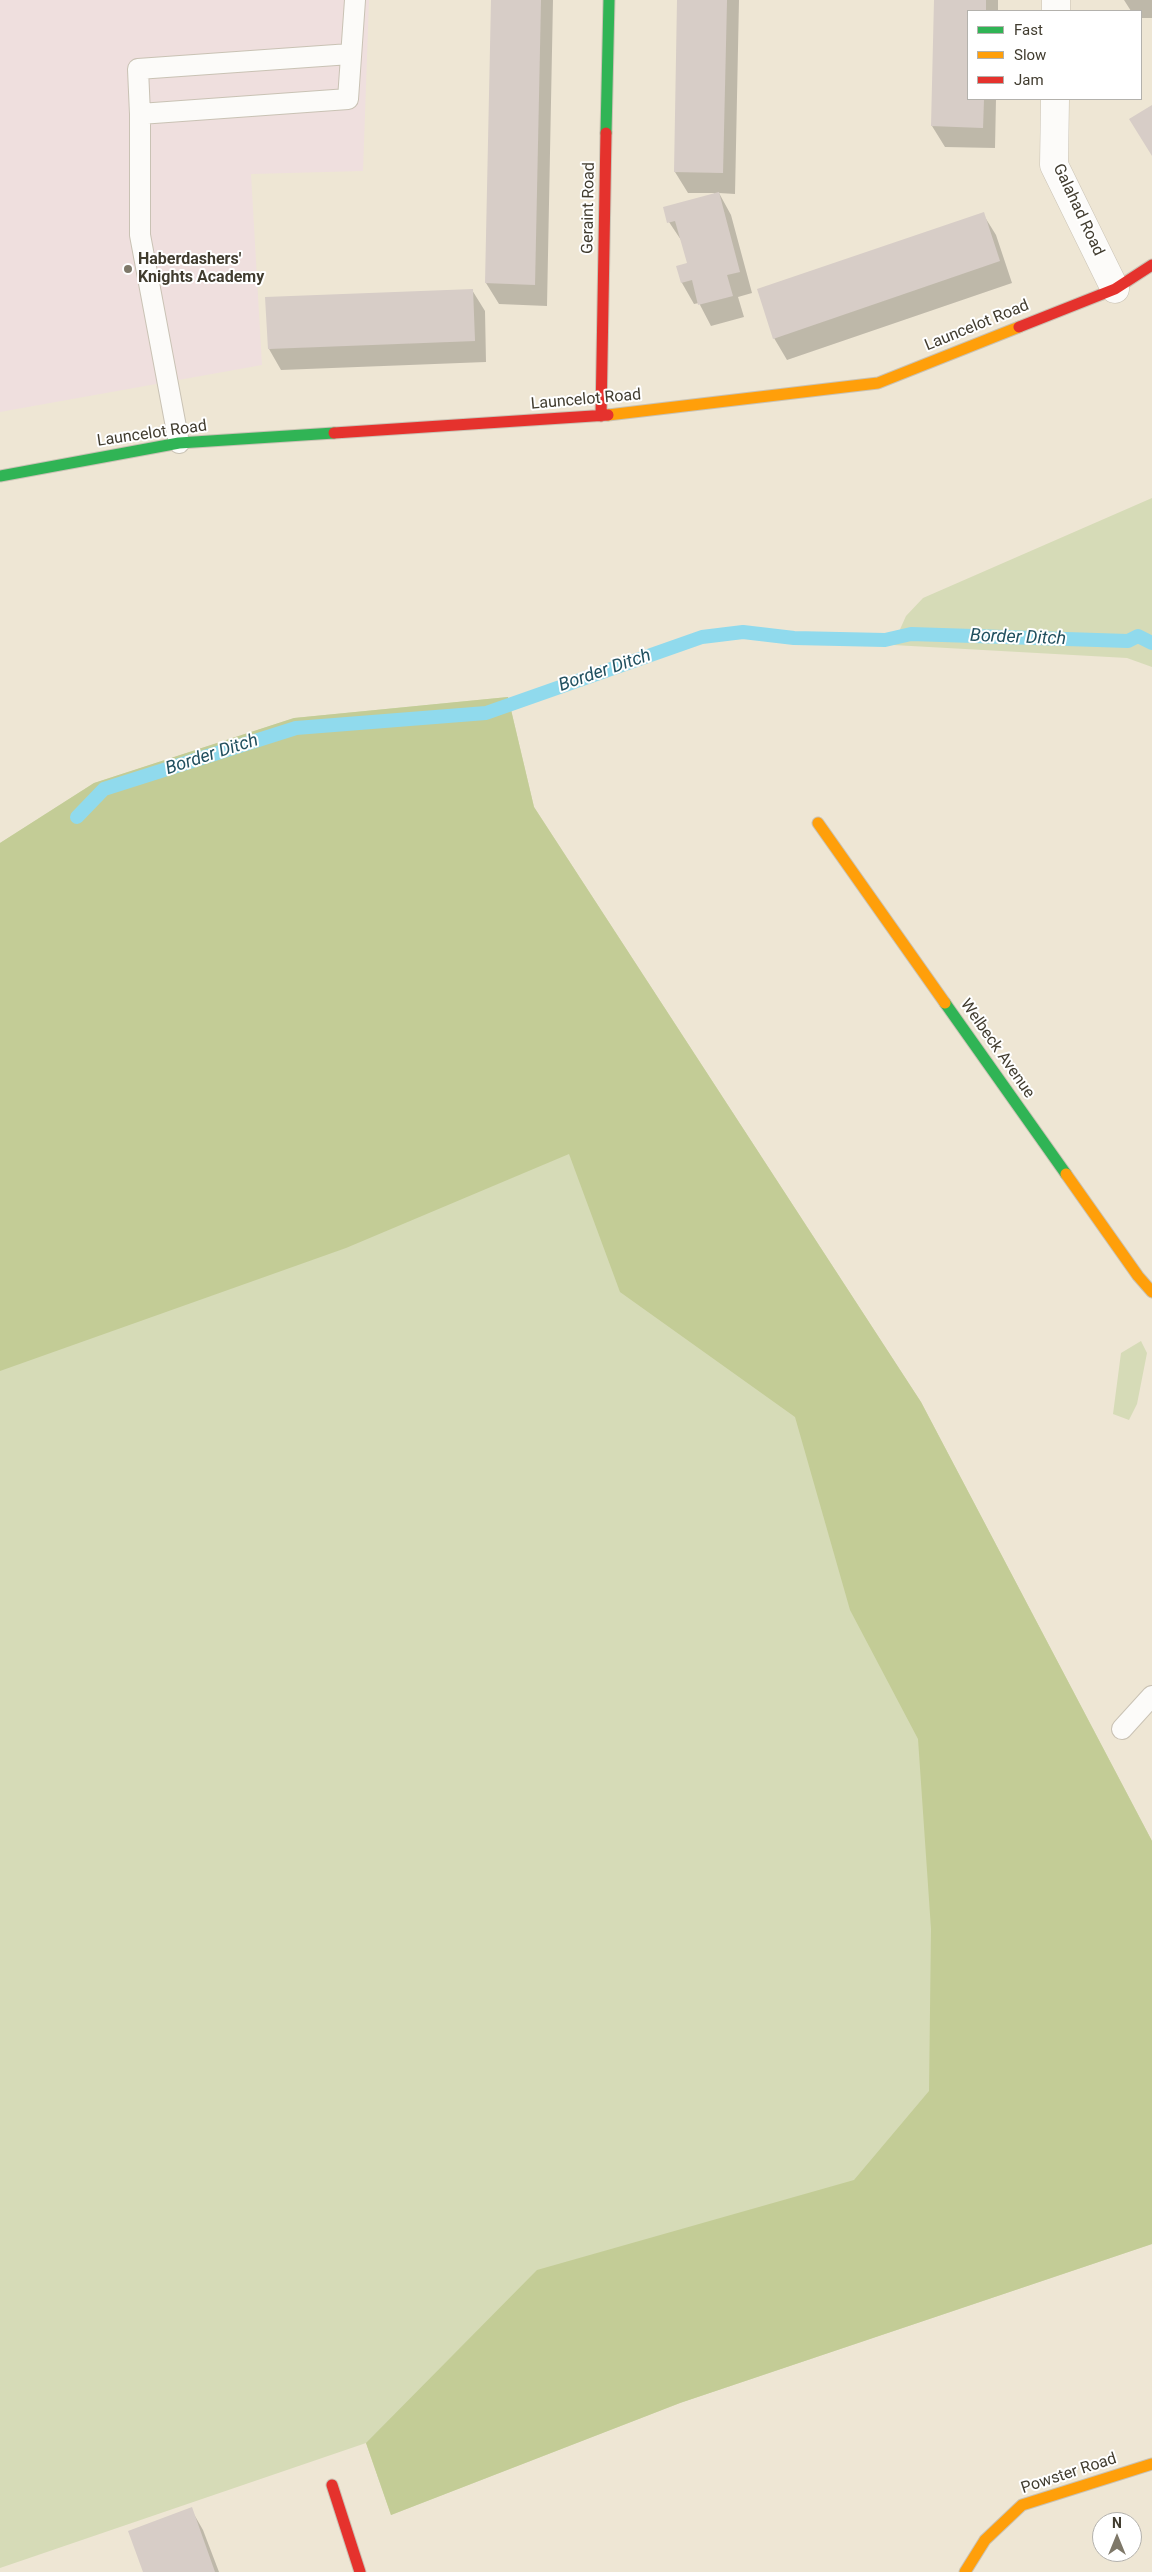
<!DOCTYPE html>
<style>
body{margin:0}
#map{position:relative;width:1152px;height:2572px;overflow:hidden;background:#eee6d4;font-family:Roboto,sans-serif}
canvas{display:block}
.legend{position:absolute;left:967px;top:10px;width:175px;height:90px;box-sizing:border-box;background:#fff;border:1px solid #b3b1ac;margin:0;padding:6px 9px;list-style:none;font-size:15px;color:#413c2f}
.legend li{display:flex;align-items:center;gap:10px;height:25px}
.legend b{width:25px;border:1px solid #b3b1ac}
.north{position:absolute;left:1092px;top:2512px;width:50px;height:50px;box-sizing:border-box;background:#fff;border:1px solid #b3b1ac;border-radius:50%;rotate:0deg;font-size:14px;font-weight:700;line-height:20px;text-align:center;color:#413c2f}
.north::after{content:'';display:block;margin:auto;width:18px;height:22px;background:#7e7869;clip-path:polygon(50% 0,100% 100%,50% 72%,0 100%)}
</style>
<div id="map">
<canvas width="1152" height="2572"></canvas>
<ul class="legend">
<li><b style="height:6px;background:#30b455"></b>Fast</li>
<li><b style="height:6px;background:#ff9f0a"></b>Slow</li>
<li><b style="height:6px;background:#e5322d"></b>Jam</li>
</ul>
<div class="north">N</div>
</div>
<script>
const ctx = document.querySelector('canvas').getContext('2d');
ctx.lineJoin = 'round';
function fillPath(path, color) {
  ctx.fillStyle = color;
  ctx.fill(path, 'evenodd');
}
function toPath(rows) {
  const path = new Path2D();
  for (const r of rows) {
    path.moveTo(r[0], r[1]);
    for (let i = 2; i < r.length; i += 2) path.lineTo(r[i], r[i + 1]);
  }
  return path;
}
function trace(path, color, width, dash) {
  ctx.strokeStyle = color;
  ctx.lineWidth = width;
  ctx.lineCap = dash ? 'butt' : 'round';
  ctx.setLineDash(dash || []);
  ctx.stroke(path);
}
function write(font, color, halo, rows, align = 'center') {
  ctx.font = font + ' Roboto,sans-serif';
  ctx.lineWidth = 4;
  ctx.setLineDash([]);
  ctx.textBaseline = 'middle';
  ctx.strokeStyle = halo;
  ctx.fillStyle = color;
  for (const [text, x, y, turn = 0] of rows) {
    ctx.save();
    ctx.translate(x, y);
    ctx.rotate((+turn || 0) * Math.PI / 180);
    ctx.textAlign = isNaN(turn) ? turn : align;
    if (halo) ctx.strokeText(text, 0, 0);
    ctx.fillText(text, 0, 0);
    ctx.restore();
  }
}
const education = toPath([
 [0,0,369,0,363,171,251,174,262,365,0,412]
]);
const green = toPath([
 [1152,498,1152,667,1127,658,893,645,906,616,923,598],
 [508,697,534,807,921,1402,1152,1841,1152,2244,680,2403,391,2515,366,2443,0,2568,0,843,94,783,294,718],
 [1141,1341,1147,1353,1137,1404,1129,1420,1113,1414,1121,1353]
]);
const forest = toPath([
 [508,697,534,807,921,1402,1152,1841,1152,2244,680,2403,391,2515,366,2443,537,2270,854,2180,929,2091,931,1929,918,1739,850,1610,795,1417,620,1292,569,1154,346,1248,0,1371,0,843,94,783,294,718]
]);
const shadow = toPath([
 [492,0,553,0,547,306,499,304,486,283],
 [679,0,739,0,735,194,719,193,731,215,752,293,738,297,744,317,711,326,699,303,694,304,682,283,678,267,688,264,683,243,669,222,715,193,688,193,675,172],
 [935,0,998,0,998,11,968,11,968,99,996,99,995,148,945,147,932,126],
 [1124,0,1152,0,1152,18,1141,18,1141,11,1131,11],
 [983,214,996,235,1012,283,787,360,774,338],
 [472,290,485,311,486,362,281,370,269,349],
 [191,2509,203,2530,219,2572,144,2572]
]);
const stream = toPath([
 [77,817,104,789,296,728,486,713,702,637,743,632,794,638,885,640,911,634,1128,641,1138,636,1152,643]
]);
const building = toPath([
 [491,0,541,0,535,285,485,283],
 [677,0,727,0,723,173,674,172],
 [934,0,986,0,986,11,968,11,968,99,984,99,983,128,931,126],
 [1152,105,1152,156,1129,119],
 [719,192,740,272,727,275,733,296,698,305,692,280,681,283,676,266,687,263,675,221,667,223,663,207],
 [984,212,1000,261,773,339,757,289],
 [473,289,475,341,268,349,265,297],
 [192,2507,215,2572,143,2572,128,2531]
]);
const lane = toPath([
 [140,114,348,99,355,0],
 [179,443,140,235,140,114,138,69,350,54],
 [1122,1729,1152,1696]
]);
const street = toPath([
 [1056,11,1056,0],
 [1055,99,1054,165,1115,289]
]);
const fast = toPath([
 [606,133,609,0],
 [0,476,179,443,334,433],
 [945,1003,1066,1174]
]);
const slow = toPath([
 [608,415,878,383,1019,327],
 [818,823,945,1003],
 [1066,1174,1138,1276,1152,1292],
 [965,2572,985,2540,1022,2505,1152,2464]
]);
const jam = toPath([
 [1019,327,1115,289,1152,265],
 [601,416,606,133],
 [334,433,608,415],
 [332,2485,360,2572]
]);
const markers = [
 [128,269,5,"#7e7869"]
];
const streetNames = [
 ["Geraint Road",589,208,-89],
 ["Galahad Road",1078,210,65],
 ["Launcelot Road",977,326,-22],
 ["Launcelot Road",586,400,-5],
 ["Launcelot Road",152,434,-8],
 ["Welbeck Avenue",997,1049,55],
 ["Powster Road",1069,2474,-18]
];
const poiNames = [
 ["Haberdashers'",138,260],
 ["Knights Academy",138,278]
];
const waterNames = [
 ["Border Ditch",1018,638,2],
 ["Border Ditch",605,671,-19],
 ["Border Ditch",212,755,-18]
];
fillPath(education, '#efdfde');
fillPath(green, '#d6dbb7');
fillPath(forest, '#c3cc96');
fillPath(shadow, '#0003');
trace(stream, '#90daed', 14);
fillPath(building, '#d7cdc7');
trace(lane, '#c9c2b4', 22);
trace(street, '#c9c2b4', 29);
trace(fast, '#c9c2b4', 13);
trace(slow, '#c9c2b4', 13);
trace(jam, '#c9c2b4', 13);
trace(lane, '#fcfbf9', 20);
trace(street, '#fcfbf9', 28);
trace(fast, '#30b455', 11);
trace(slow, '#ff9f0a', 11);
trace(jam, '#e5322d', 11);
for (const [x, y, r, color] of markers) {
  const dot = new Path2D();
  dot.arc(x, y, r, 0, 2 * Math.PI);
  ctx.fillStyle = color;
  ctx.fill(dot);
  trace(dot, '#fff', 2);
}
write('16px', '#413c2f', '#fff', streetNames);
write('bold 16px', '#413c2f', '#fff', poiNames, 'left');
write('italic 18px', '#21505f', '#fff', waterNames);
</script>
